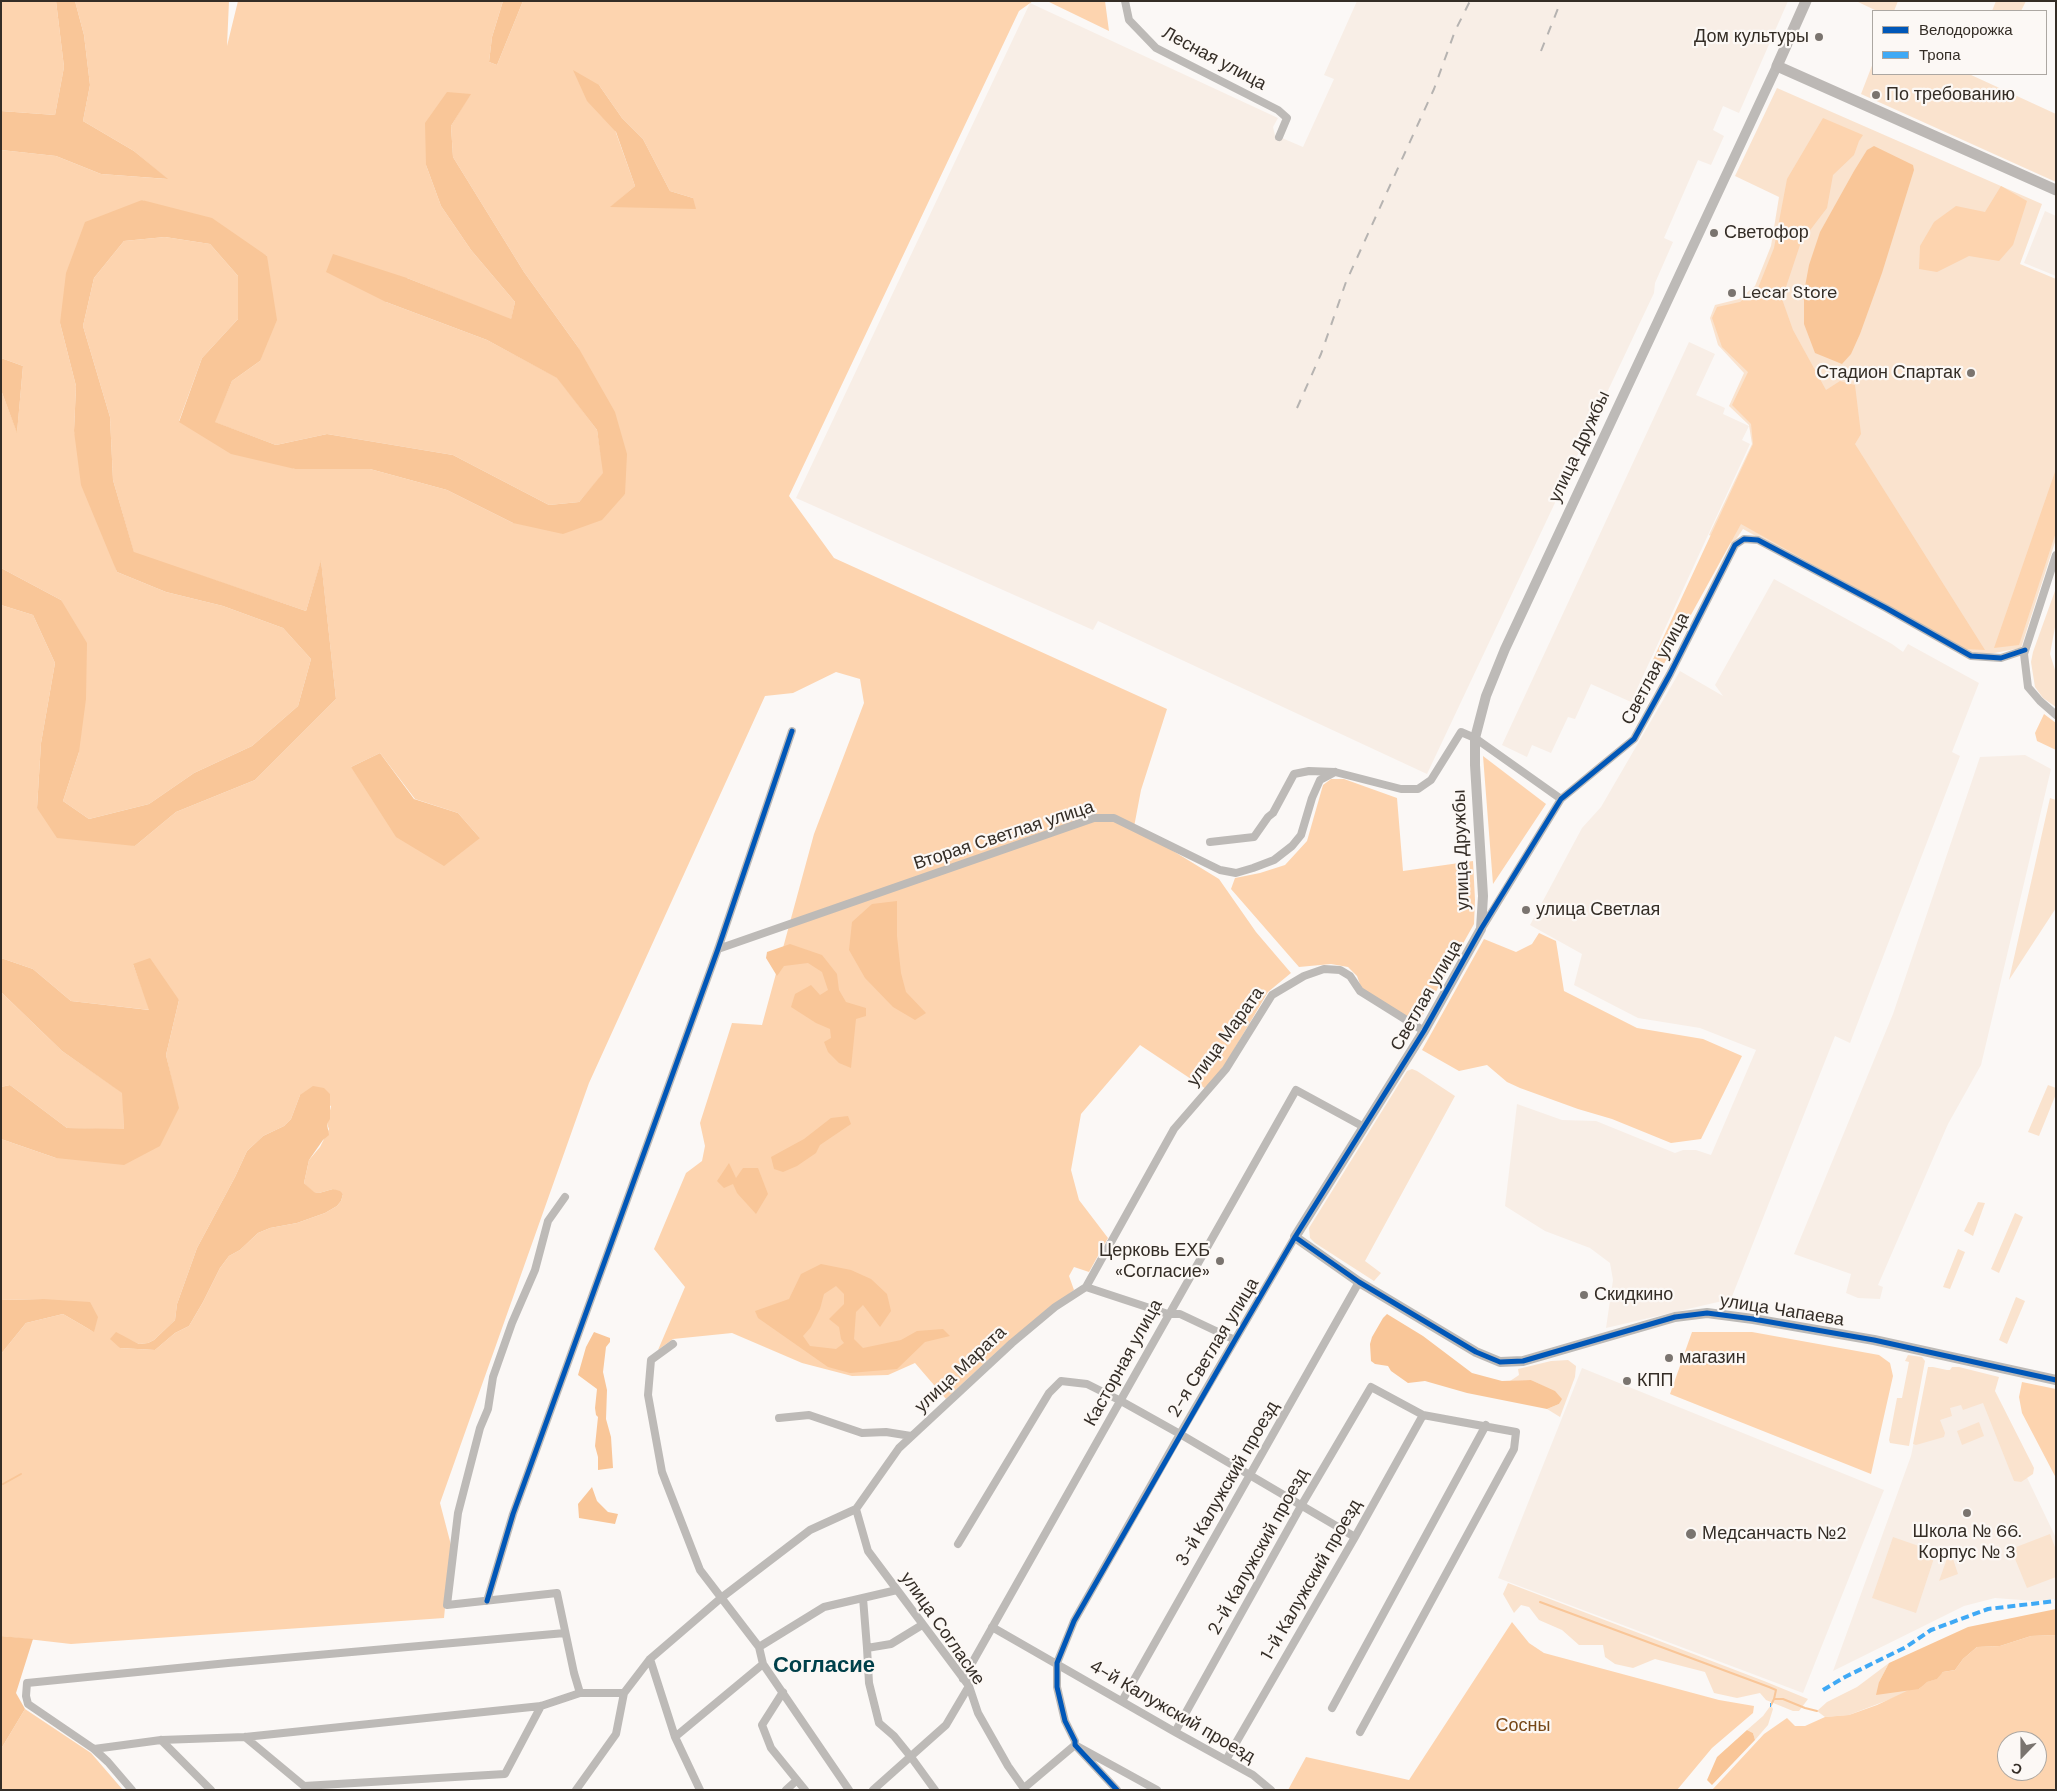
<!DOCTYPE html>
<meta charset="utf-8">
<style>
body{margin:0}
#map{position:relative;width:2057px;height:1791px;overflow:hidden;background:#fbf8f6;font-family:"DM Sans",sans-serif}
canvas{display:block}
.frame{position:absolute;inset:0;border:2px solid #342d26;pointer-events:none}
.legend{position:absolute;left:1872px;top:10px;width:175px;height:65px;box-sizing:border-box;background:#fcf8f5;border:1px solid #aca7a2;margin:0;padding:6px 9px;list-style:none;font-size:15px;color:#342d26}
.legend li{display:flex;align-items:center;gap:10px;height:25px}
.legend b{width:25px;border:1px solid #aca7a2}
.north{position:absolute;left:1997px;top:1731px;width:50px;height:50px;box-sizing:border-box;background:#fcf8f5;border:1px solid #aca7a2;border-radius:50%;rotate:202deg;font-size:14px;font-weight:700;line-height:20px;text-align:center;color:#342d26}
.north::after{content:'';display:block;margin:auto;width:18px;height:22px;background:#7a746f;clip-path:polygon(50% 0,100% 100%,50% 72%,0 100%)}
</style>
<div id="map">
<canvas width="2057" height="1791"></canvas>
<div class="frame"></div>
<ul class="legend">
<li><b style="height:6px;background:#0057b8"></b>Велодорожка</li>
<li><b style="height:6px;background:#3fa9f5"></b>Тропа</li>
</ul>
<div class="north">С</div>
</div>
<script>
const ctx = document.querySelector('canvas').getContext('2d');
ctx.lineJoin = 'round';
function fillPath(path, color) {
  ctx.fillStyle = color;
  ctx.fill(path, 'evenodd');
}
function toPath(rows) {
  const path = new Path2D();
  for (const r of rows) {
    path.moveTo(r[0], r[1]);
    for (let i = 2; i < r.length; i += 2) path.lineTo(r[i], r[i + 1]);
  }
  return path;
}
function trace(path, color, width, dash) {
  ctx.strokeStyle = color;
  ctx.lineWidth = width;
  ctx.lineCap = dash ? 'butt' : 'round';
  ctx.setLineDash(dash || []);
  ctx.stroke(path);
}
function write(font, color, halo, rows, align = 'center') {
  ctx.font = font + ' "DM Sans",sans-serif';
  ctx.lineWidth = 4.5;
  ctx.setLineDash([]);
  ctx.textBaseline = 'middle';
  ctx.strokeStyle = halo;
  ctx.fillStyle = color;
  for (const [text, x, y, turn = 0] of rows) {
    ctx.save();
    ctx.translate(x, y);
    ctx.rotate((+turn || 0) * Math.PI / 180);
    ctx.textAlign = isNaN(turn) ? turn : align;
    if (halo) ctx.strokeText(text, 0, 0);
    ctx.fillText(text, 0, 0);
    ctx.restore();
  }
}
const built = toPath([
 [1357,1,1788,1,1739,113,1723,106,1713,130,1724,136,1711,165,1698,160,1664,238,1673,242,1655,283,1654,293,1427,774,1098,621,1093,630,796,498,1030,3,1278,118,1273,127,1275,135,1303,147,1334,79,1324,75],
 [2045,211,2056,216,2056,276,2024,263],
 [1689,342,1715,354,1696,395,1725,408,1723,414,1749,426,1742,440,1750,444,1631,702,1591,684,1575,719,1568,717,1551,753,1532,745,1527,757,1502,745],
 [1774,579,1892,644,1903,652,1908,644,1979,683,1952,752,1960,756,1850,1043,1835,1036,1731,1299,1606,1328,1613,1280,1610,1263,1590,1248,1545,1231,1505,1206,1517,1104,1562,1120,1596,1121,1675,1153,1683,1150,1696,1150,1711,1155,1756,1050,1700,1028,1638,1018,1574,985,1582,954,1530,925,1582,828,1601,807,1680,671,1723,696,1715,685],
 [2025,755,2051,769,1981,1065,1948,1124,1878,1285,1883,1287,1880,1299,1858,1298,1846,1293,1851,1274,1794,1254,1893,1014,1980,757],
 [1582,1368,1884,1490,1803,1693,1498,1578],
 [1986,1392,2056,1538,2056,1599,2035,1601,1995,1598,1964,1606,1833,1671,1911,1456,1923,1397]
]);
const green = toPath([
 [1856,1,1898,1,1894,11,1877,11],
 [1996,1,2026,1,2021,11,1992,11],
 [1873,63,1873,74,1969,74,2056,114,2056,182,1861,94],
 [1777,88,2042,204,2020,264,2056,279,2056,539,2021,648,1989,654,1974,653,1963,650,1743,529,1733,544,1709,535,1752,444,1749,425,1729,406,1744,373,1718,345,1710,318,1715,305,1739,299,1755,286,1771,246,1779,197,1735,176],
 [2056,588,2056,622,2050,654,2056,673,2056,707,2043,698,2035,687,2031,662,2033,652],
 [2050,798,2056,800,2056,908,2009,980],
 [1412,1069,1417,1071,1455,1096,1365,1261,1381,1273,1374,1281,1315,1243,1310,1238,1309,1228,1407,1071],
 [2048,1085,2056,1088,2056,1094,2039,1136,2028,1132],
 [1978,1202,1985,1203,1973,1236,1964,1231],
 [2015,1213,2023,1217,1999,1273,1991,1269],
 [1958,1249,1965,1252,1950,1289,1943,1287],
 [2016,1297,2025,1301,2007,1344,1999,1340],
 [1908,1355,1922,1357,1925,1361,1909,1446,1890,1443,1889,1440,1897,1398,1902,1398,1909,1362,1905,1361],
 [1568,1360,1576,1366,1575,1377,1560,1417,1547,1409,1559,1404,1561,1399,1551,1390,1531,1380,1510,1381,1519,1375,1518,1369,1551,1361],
 [1928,1367,1933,1367,1947,1370,1950,1370,1952,1367,1959,1367,1999,1377,1995,1391,2034,1468,2033,1474,2021,1482,2014,1481,1983,1403,1963,1410,1961,1405,1950,1408,1952,1416,1940,1420,1945,1433,1944,1437,1916,1445,1913,1444],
 [1979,1422,1984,1436,1962,1445,1957,1431],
 [2050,1534,2056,1550,2056,1577,2027,1588,2011,1549],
 [1893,1537,1936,1552,1916,1613,1872,1598],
 [1950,1550,1958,1574,1939,1581],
 [1508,1583,1764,1681,1808,1699,1799,1711,1793,1711,1766,1700,1760,1693,1737,1698,1714,1693,1705,1672,1674,1664,1655,1659,1633,1668,1615,1664,1605,1657,1603,1645,1579,1645,1562,1630,1539,1620,1529,1607,1521,1605,1514,1613,1503,1594],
 [1889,1663,1879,1682,1969,1669,1849,1715,1825,1717,1817,1711,1827,1702,1857,1687],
 [1771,1705,1773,1709,1768,1725,1755,1740,1753,1733,1747,1730,1763,1716]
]);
const forest = toPath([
 [1,1,56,1,64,67,55,115,1,111],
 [75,1,229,1,227,46,238,1,503,1,492,37,489,62,497,65,523,1,1033,1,1019,11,789,496,834,558,1167,709,1141,790,1134,827,1219,879,1256,932,1291,973,1268,992,1226,1063,1206,1089,1140,1045,1081,1114,1071,1170,1079,1200,1108,1238,1089,1272,1074,1267,1069,1276,1074,1290,1003,1346,946,1399,915,1363,888,1375,852,1376,802,1363,732,1333,673,1339,658,1350,685,1287,654,1249,686,1173,702,1161,705,1146,700,1123,732,1023,762,1025,814,834,864,703,860,679,836,672,793,693,765,696,589,1083,440,1503,451,1545,444,1618,71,1644,1,1636,1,1354,26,1323,63,1314,94,1332,43,1299,1,1300,1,1139,56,1158,178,1108,166,1055,179,1000,133,964,150,1010,71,1001,33,969,1,958,1,605,33,615,55,663,41,743,37,808,135,846,176,812,255,780,336,699,321,561,306,611,134,553,113,480,110,417,83,326,94,278,124,241,165,237,210,244,238,276,238,319,202,358,179,421,295,469,370,469,447,490,513,523,625,494,578,347,524,272,453,157,451,126,470,94,426,165,441,206,471,250,515,302,511,320,407,278,386,302,487,340,558,378,597,430,604,473,579,502,549,505,453,455,327,434,276,445,214,422,232,381,260,361,267,256,142,200,60,323,76,386,74,431,117,572,166,592,223,606,283,628,311,659,298,706,252,746,194,773,149,804,89,819,63,801,79,752,61,600,1,568,1,390,17,432,23,366,1,358,1,150,56,156,101,174,167,179,134,151,83,121,90,85,84,35],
 [599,85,622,118,643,139,670,191,693,198,611,207,635,186],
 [380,753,415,799,458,813,480,838,351,767],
 [300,1095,331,1106,327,1124,329,1129,320,1147,309,1160,304,1183,313,1192,319,1193,333,1189,343,1194,341,1201,337,1206,325,1213,297,1223,270,1228,258,1233,240,1250,229,1256,220,1268,203,1302,189,1326,175,1333,155,1350,120,1348,116,1333,139,1344,148,1343,154,1340,175,1320,177,1304,197,1248,235,1177,247,1151,263,1136,284,1126,291,1119],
 [1047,1,1105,1,1109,31],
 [1823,118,1863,135,1859,141,1854,155,1833,175,1827,208,1801,242,1782,299,1793,330,1826,390,1840,381,1855,385,1861,434,1855,444,1985,650,1963,649,1741,524,1660,671,1650,666,1753,444,1751,424,1732,405,1748,372,1722,347,1712,318,1717,307,1740,302,1758,288,1774,248,1787,179],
 [2001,186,2027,201,2013,245,1999,261,1969,256,1937,272,1919,269,1920,246,1934,222,1956,206,1985,212],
 [2056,469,2056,532,2019,645,1994,648],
 [2044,714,2056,723,2056,750,2037,741,2035,733],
 [1483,756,1546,804,1493,884],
 [1331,779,1344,779,1397,798,1403,871,1473,861,1475,900,1474,924,1420,1020,1410,1018,1362,990,1357,976,1348,967,1331,964,1299,967,1231,889,1235,878,1260,873,1285,865,1307,841,1323,785],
 [1539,933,1556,941,1564,991,1637,1028,1703,1039,1742,1056,1701,1139,1671,1143,1612,1119,1578,1109,1520,1088,1507,1082,1487,1065,1459,1071,1422,1050,1484,939,1516,952,1532,944],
 [1,992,62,1051,123,1093,124,1130,67,1128,10,1085,1,1087],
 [1692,1332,1752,1332,1879,1355,1890,1363,1893,1376,1871,1474,1670,1394],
 [2022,1382,2056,1389,2056,1478,2022,1413,2019,1397],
 [1512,1622,1529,1643,1544,1653,1719,1700,1754,1706,1753,1713,1712,1748,1677,1790,1288,1790,1306,1757,1409,1780],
 [2056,1635,2056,1790,1712,1790,1764,1734,1787,1718,1795,1726,1805,1726,1825,1717,1849,1715,1877,1705,1911,1689,1919,1689,1927,1682,1937,1679,1943,1672,1955,1670,1963,1659,1977,1647,2000,1646,2031,1636],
 [2007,1741,2037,1741,2037,1771,2007,1771],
 [25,1709,91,1753,123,1790,1,1790,1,1749]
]);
const water = toPath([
 [56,1,75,1,84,35,90,85,83,121,134,151,168,179,101,174,56,156,1,150,1,111,55,115,64,67],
 [503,1,523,1,497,65,489,62,492,37],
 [573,70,599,85,622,118,643,139,670,191,693,198,696,209,610,207,635,186,616,132,587,101],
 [447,92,471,94,451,126,453,157,524,272,578,347,615,412,627,454,625,494,602,520,563,534,513,523,447,490,370,469,295,469,231,454,179,422,202,358,238,319,238,276,210,244,165,237,124,241,94,278,83,326,110,417,113,480,134,552,306,611,321,560,336,699,255,780,176,812,135,846,57,838,37,808,41,743,55,663,33,615,1,605,1,568,61,600,87,643,86,699,79,752,63,801,89,819,149,804,194,773,252,746,298,706,311,659,283,628,223,606,166,592,117,572,81,485,74,431,76,386,60,323,66,273,85,222,142,200,212,218,267,256,277,320,260,361,232,381,215,422,276,445,327,434,453,455,549,505,579,502,603,473,597,430,557,378,487,340,386,302,326,272,333,254,407,278,511,319,515,302,471,250,441,206,426,165,425,123],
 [1874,146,1913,165,1914,170,1882,273,1860,334,1851,354,1842,364,1815,353,1804,324,1804,292,1809,265,1820,232,1854,171,1867,150],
 [1,358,23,366,17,433,1,390],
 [380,753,414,799,458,813,480,838,444,866,396,837,351,767],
 [897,901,897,936,901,973,906,992,926,1013,915,1020,893,1007,865,978,849,950,852,922,872,904],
 [790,944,822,955,837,974,839,990,846,1002,866,1008,866,1016,856,1019,851,1068,839,1063,828,1052,824,1042,831,1038,830,1029,816,1023,791,1007,795,994,811,985,820,995,828,990,822,972,808,963,784,966,777,976,766,958,767,952],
 [1,958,33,969,71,1001,149,1010,133,964,150,958,179,1000,166,1055,179,1108,160,1146,124,1165,56,1158,1,1139,1,1087,10,1085,67,1128,124,1129,122,1093,62,1051,1,992],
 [313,1086,324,1088,330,1094,330,1119,327,1124,329,1135,323,1140,309,1160,304,1183,314,1192,319,1193,333,1189,340,1191,343,1194,341,1201,337,1206,325,1213,297,1223,270,1228,258,1233,240,1250,229,1256,220,1268,203,1302,189,1326,175,1333,155,1350,120,1348,110,1339,116,1332,139,1344,148,1343,154,1340,175,1320,177,1304,197,1248,235,1177,247,1151,263,1136,284,1126,291,1119,300,1095],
 [848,1116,851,1124,820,1145,816,1153,797,1166,783,1172,774,1169,771,1157,804,1139,831,1118],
 [729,1163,736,1178,743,1168,758,1168,768,1194,756,1214,737,1193,733,1184,724,1188,717,1181],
 [821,1264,851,1270,871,1279,887,1294,891,1311,880,1327,863,1305,856,1312,854,1339,863,1348,901,1340,917,1331,943,1329,950,1336,925,1342,897,1369,850,1373,828,1367,758,1318,755,1311,789,1299,801,1274],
 [836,1286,844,1294,844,1304,829,1319,839,1327,841,1339,844,1343,836,1349,810,1346,803,1336,811,1327,820,1309,824,1294],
 [43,1299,90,1302,98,1317,94,1332,63,1314,26,1323,1,1354,1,1300],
 [1387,1314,1423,1336,1472,1373,1502,1381,1531,1380,1555,1391,1562,1399,1559,1404,1547,1409,1467,1393,1425,1381,1408,1383,1391,1371,1388,1366,1375,1364,1371,1361,1370,1344,1372,1337,1383,1318],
 [594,1332,610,1338,610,1342,606,1347,603,1372,607,1390,606,1419,611,1437,613,1468,598,1470,598,1457,595,1446,598,1417,596,1415,595,1408,597,1389,578,1375,586,1347],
 [592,1487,597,1501,608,1512,618,1514,615,1524,579,1518,578,1504],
 [2056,1609,2056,1635,2031,1636,2000,1646,1977,1647,1963,1659,1955,1670,1943,1672,1937,1679,1927,1682,1919,1689,1876,1695,1879,1682,1889,1663,1968,1627],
 [1,1636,33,1639,16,1693,25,1709,1,1749],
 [1747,1730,1753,1733,1755,1740,1712,1785,1707,1780,1717,1757]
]);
const stream = toPath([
 [3,1484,21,1474],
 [1540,1602,1769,1687,1776,1690,1774,1699],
 [1771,1705,1774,1699,1783,1699,1805,1708,1817,1711]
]);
const minor = toPath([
 [1125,1,1129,20,1156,48,1278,110,1287,118,1279,137],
 [2056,555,2024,654,2028,687,2040,701,2056,715],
 [1210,842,1254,837,1268,817,1273,813,1294,774,1309,771,1335,772,1401,789,1418,789,1431,780,1461,732,1475,738,1561,799],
 [1482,928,1561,799,1634,739,1670,674,1735,545,1744,539,1758,540,1886,608,1971,656,2001,658,2025,650],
 [718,949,1094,818,1114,818,1220,870,1236,873,1253,868,1274,860,1292,846,1301,835,1312,798,1320,780,1335,772],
 [565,1197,548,1221,535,1270,512,1323,493,1377,488,1409,480,1428,458,1513,447,1605,557,1593,574,1673,580,1693],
 [1086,1287,1168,1314,1180,1314,1235,1340],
 [673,1344,651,1360,648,1395,662,1472,700,1570,759,1647,763,1664,849,1790],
 [779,1418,809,1415,862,1433,886,1432,911,1436],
 [856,1509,868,1551,969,1686,978,1713,1008,1766,1025,1790],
 [958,1544,1049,1393,1061,1381,1087,1384,1121,1401,1180,1434,1355,1537],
 [863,1598,867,1648,891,1644,922,1625],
 [487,1601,513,1514,718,949,792,731],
 [992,1627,1175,1732,1253,1775,1271,1790],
 [759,1647,824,1607,897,1590],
 [867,1648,869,1683,879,1723,894,1736,911,1757,935,1790],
 [650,1659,675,1737,700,1790],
 [963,1679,1296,1090,1364,1127],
 [783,1692,762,1725,771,1748,805,1790],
 [1122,1701,1359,1282],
 [1332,1708,1486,1425],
 [1175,1732,1301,1506,1371,1387,1423,1415,1516,1432,1514,1449,1360,1732],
 [245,1737,304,1786,505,1774,541,1706],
 [675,1737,763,1664],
 [161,1740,211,1790],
 [94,1749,161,1740,245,1737,541,1706,580,1693,624,1693],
 [1226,1760,1355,1537,1423,1415],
 [1024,1788,1075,1745,1157,1790],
 [132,1790,108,1762,94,1749,28,1704,26,1696,27,1683,228,1663,565,1633],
 [576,1790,616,1734,624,1693,650,1659,721,1598,810,1530,856,1509,899,1448,1012,1343,1055,1307,1086,1287,1174,1129,1226,1069,1272,995,1304,976,1324,969,1340,970,1350,976,1360,991,1424,1031],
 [786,1790,797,1780],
 [873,1790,946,1725,969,1686,971,1673,970,1666],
 [1117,1790,1075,1745,1075,1741,1065,1721,1057,1687,1057,1663,1074,1621,1180,1434,1295,1237]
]);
const tertiary = toPath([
 [1777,66,1505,649,1486,696,1475,738,1475,765,1483,896,1481,929,1424,1031,1295,1237,1359,1282,1476,1352,1500,1362,1523,1361,1675,1317,1707,1313,1753,1319,1874,1340,2056,1380]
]);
const secondary = toPath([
 [1806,1,1777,66,2056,190]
]);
const rail = toPath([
 [1541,51,1561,1],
 [1297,408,1321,354,1346,282,1434,89,1455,31,1470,1]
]);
const quiet = toPath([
 [1823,1690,1845,1677,1906,1647,1931,1630,1988,1609,2056,1601],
 [1770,1705,1771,1705]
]);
const cycleway = toPath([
 [1295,1237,1359,1282,1476,1352,1500,1362,1523,1361,1675,1317,1707,1313,1753,1319,1874,1340,2056,1380],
 [487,1601,513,1514,718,949,792,731],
 [1117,1790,1075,1745,1075,1741,1065,1721,1057,1687,1057,1663,1074,1621,1235,1340,1295,1237,1424,1031,1481,929,1561,799,1634,739,1670,674,1735,545,1744,539,1758,540,1886,608,1971,656,2001,658,2025,650]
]);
const markers = [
 [1819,37,5,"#7a746f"],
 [1876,95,5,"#7a746f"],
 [1714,233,5,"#7a746f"],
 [1732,293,5,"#7a746f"],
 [1971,373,5,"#7a746f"],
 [1526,910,5,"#7a746f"],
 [1220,1261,5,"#7a746f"],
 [1584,1295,5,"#7a746f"],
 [1669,1358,5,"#7a746f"],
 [1627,1381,5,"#7a746f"],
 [1967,1513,5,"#7a746f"],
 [1691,1534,6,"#7a746f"]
];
const poiNames = [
 ["Дом культуры",1809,37,"right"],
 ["По требованию",1886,95],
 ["Светофор",1724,233],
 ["Lecar Store",1742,293],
 ["Стадион Спартак",1961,373,"right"],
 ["улица Светлая",1536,910],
 ["Церковь ЕХБ",1210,1251,"right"],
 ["«Согласие»",1210,1272,"right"],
 ["Скидкино",1594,1295],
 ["магазин",1679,1358],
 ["КПП",1637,1381],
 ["Школа № 66.",1967,1532,"center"],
 ["Корпус № 3",1967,1553,"center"],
 ["Медсанчасть №2",1702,1534]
];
const streetNames = [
 ["Лесная улица",1214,59,28],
 ["улица Дружбы",1580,447,-65],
 ["Светлая улица",1656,669,-62],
 ["Вторая Светлая улица",1004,836,-18],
 ["улица Дружбы",1462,850,-92],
 ["Светлая улица",1427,996,-60],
 ["улица Марата",1226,1037,-54],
 ["улица Чапаева",1782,1311,9],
 ["2-я Светлая улица",1214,1348,-59],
 ["Касторная улица",1124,1363,-61],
 ["улица Марата",961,1370,-43],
 ["3-й Калужский проезд",1228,1484,-60],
 ["2-й Калужский проезд",1259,1552,-61],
 ["1-й Калужский проезд",1312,1580,-60],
 ["улица Согласие",942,1629,55],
 ["4-й Калужский проезд",1172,1712,30]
];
const parkNames = [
 ["Сосны",1523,1726]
];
const districtNames = [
 ["Согласие",824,1666]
];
fillPath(built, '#f8eee6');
fillPath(green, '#fae3ce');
fillPath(forest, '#fdd4af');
fillPath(water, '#f9c698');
trace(stream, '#f9c698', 2);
trace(minor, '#bdbab7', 8);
trace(tertiary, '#bdbab7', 10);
trace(secondary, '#bcb8b5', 11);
trace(rail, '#b6b3b1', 2, [9, 9]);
trace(quiet, '#3fa9f5', 4, [8, 4]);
trace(cycleway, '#0057b8', 5);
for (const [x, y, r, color] of markers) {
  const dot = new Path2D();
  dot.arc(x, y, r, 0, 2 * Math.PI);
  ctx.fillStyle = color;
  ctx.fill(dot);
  trace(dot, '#fcf8f5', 2);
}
write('18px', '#342d26', '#fcf8f5', poiNames, 'left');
write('18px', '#342d26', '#fcf8f5', streetNames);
write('18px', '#764718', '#fcf8f5', parkNames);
write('bold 22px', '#00404a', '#fcf8f5', districtNames);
</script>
